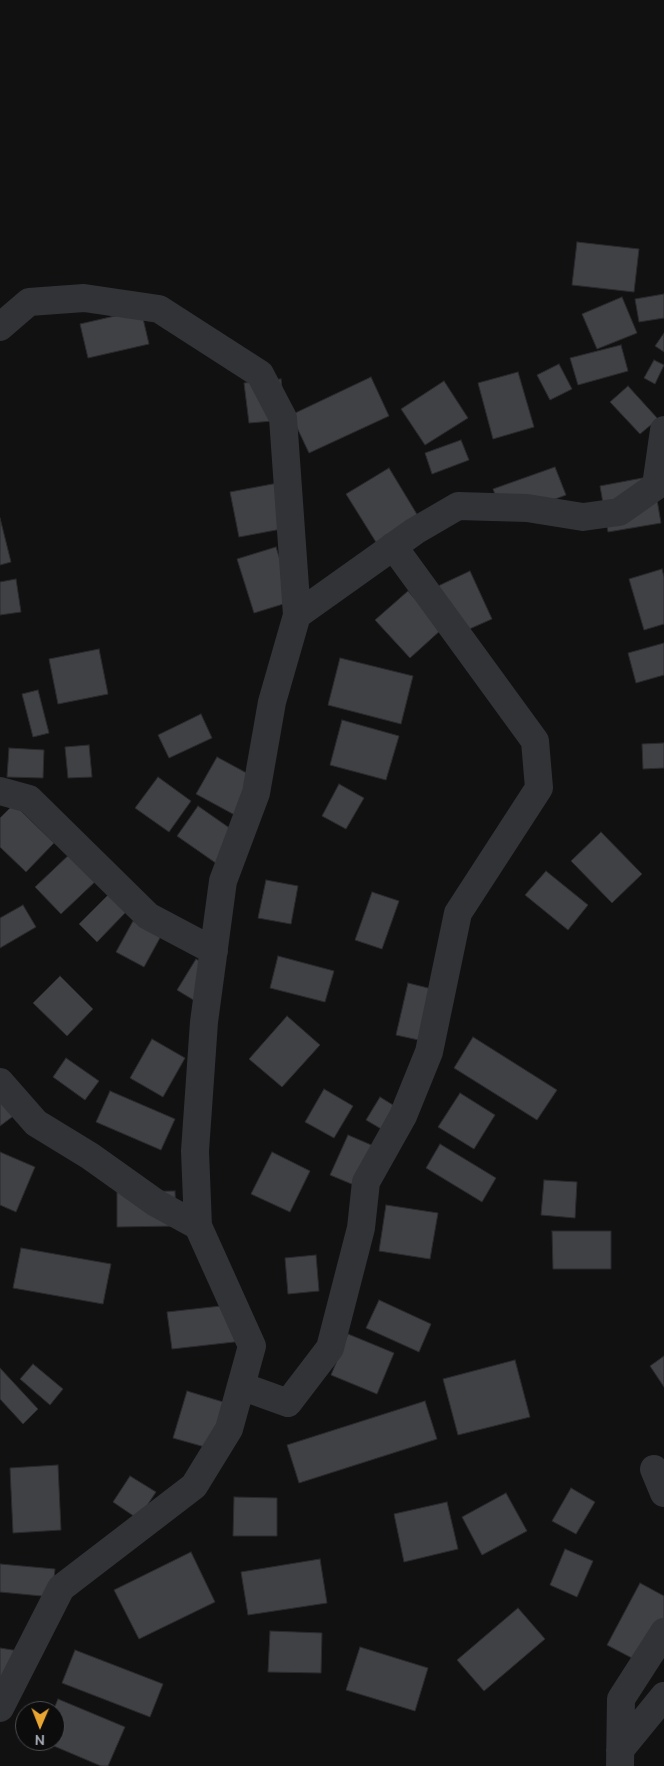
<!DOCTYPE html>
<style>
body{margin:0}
#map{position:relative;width:664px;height:1766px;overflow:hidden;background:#111112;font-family:Ubuntu,sans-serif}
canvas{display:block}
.north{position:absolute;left:15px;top:1701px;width:50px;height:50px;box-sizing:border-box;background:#0c0c0d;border:1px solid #484a4f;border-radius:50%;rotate:181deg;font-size:14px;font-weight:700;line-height:20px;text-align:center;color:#a3a8b2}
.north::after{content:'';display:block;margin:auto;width:18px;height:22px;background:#e9a532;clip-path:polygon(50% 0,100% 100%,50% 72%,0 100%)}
</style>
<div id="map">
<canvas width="664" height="1766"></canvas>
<div class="north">N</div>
</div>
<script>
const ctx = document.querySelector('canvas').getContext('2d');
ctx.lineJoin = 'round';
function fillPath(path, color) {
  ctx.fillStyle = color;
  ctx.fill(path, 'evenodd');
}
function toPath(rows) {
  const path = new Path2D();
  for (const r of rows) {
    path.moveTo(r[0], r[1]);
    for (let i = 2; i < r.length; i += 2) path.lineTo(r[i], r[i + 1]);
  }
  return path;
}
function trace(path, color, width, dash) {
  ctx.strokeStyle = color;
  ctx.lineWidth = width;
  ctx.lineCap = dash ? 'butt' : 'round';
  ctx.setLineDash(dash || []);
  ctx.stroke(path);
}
const building = toPath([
 [577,242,639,249,634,292,572,285,577,242],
 [664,294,664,318,639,322,635,299,664,294],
 [622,297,637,333,597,349,582,314,622,297],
 [141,310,149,344,88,358,80,324,141,310],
 [664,333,664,352,655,346,664,333],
 [621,345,628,371,578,385,570,358,621,345],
 [654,360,664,365,655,384,644,378,654,360],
 [559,364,572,389,550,400,537,375,559,364],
 [518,372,534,427,493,439,478,383,518,372],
 [371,377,389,416,309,453,291,415,371,377],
 [281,379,285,420,249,423,244,383,281,379],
 [444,381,468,418,425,445,401,409,444,381],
 [628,386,658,419,640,434,610,402,628,386],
 [461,440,469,460,432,474,425,453,461,440],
 [555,467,566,495,504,518,493,489,555,467],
 [389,468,421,521,379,547,346,494,389,468],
 [653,476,661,523,608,532,600,486,653,476],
 [294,480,303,525,239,537,230,492,294,480],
 [0,518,11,562,0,565,0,518],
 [276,547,293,601,254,613,237,559,276,547],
 [662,569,664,577,664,624,644,630,629,579,662,569],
 [470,571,492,619,458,634,436,587,470,571],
 [16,579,21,612,0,615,0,582,16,579],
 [408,591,442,629,410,658,375,620,408,591],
 [664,643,664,675,636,683,628,653,664,643],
 [99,649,108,694,58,704,49,659,99,649],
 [340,658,413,676,401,724,328,705,340,658],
 [38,690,49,733,33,737,22,694,38,690],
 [201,714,212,738,169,758,158,735,201,714],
 [342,720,399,736,386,780,330,765,342,720],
 [664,743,664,768,643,769,642,744,664,743],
 [89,745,92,777,68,778,65,747,89,745],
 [9,748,44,750,43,778,7,777,9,748],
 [217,757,265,783,244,820,196,794,217,757],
 [158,777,191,801,169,832,135,808,158,777],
 [339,784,364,798,346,829,322,816,339,784],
 [14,804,54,843,26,872,0,847,0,818,14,804],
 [198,806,241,836,220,866,177,836,198,806],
 [601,832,642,874,612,903,571,861,601,832],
 [73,851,99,878,61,914,35,887,73,851],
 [546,871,588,905,568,930,525,895,546,871],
 [266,880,298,886,291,924,258,918,266,880],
 [372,892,399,901,382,949,355,940,372,892],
 [108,895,126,912,97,942,79,924,108,895],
 [23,905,36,927,0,948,0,918,23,905],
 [133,921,161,936,144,967,116,952,133,921],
 [278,956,334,971,325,1002,270,988,278,956],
 [196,959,224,976,205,1007,177,990,196,959],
 [60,976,93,1009,67,1036,33,1003,60,976],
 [408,983,444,992,432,1043,396,1035,408,983],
 [287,1016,320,1045,282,1087,249,1059,287,1016],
 [473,1037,557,1090,537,1120,454,1068,473,1037],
 [152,1039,185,1058,163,1097,130,1078,152,1039],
 [66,1058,99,1081,85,1100,53,1077,66,1058],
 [324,1089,353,1106,334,1138,305,1122,324,1089],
 [110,1091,175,1119,161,1150,96,1122,110,1091],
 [0,1092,16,1114,0,1126,0,1092],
 [460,1093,495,1115,474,1149,438,1127,460,1093],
 [380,1097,414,1118,400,1140,366,1120,380,1097],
 [348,1135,383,1150,366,1190,330,1175,348,1135],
 [440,1144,496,1178,482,1202,426,1168,440,1144],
 [0,1152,35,1167,16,1212,0,1205,0,1152],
 [272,1152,310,1171,290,1212,251,1194,272,1152],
 [544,1180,577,1182,575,1218,541,1215,544,1180],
 [175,1191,176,1226,117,1227,117,1192,175,1191],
 [386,1205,438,1213,430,1259,379,1251,386,1205],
 [552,1231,611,1231,611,1269,553,1269,552,1231],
 [21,1248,111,1264,103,1304,13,1288,21,1248],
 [316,1255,319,1291,288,1294,285,1258,316,1255],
 [379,1300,431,1324,419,1352,366,1328,379,1300],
 [239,1304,243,1341,172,1349,167,1312,239,1304],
 [348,1334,394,1353,377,1394,331,1375,348,1334],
 [664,1356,664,1387,650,1366,664,1356],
 [515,1360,530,1417,458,1435,443,1379,515,1360],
 [33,1364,63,1389,50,1405,20,1379,33,1364],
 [0,1368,38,1409,23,1424,0,1399,0,1368],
 [187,1391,233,1405,219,1451,173,1438,187,1391],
 [425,1401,437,1439,299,1483,287,1445,425,1401],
 [58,1465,61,1530,13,1533,10,1468,58,1465],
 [130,1476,156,1492,138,1519,113,1502,130,1476],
 [571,1488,595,1502,576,1534,552,1521,571,1488],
 [506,1493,527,1531,482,1555,462,1517,506,1493],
 [234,1497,277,1498,277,1536,233,1536,234,1497],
 [447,1502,458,1549,404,1562,394,1514,447,1502],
 [565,1549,593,1561,577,1597,550,1585,565,1549],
 [191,1552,215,1602,139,1639,114,1590,191,1552],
 [320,1559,327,1603,248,1615,241,1572,320,1559],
 [0,1564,55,1569,52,1597,0,1592,0,1564],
 [640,1583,664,1596,664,1644,651,1668,607,1645,640,1583],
 [518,1608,545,1639,484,1691,457,1660,518,1608],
 [270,1631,322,1633,321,1673,268,1672,270,1631],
 [360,1647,428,1668,415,1711,346,1690,360,1647],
 [0,1648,19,1651,0,1693,0,1648],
 [75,1650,163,1684,150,1717,62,1683,75,1650],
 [58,1699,125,1727,108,1766,101,1766,42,1741,55,1741,53,1711,58,1699]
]);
const minor = toPath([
 [0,327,29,302,84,298,159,309,260,374,283,418,297,615],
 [0,791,29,799,148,916,214,951],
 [0,1082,36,1123,90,1156,156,1203,198,1226],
 [241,1386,288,1403,330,1348,361,1228,366,1182,403,1116,429,1052,458,913,539,788,535,741,393,546],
 [654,1469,664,1493],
 [0,1708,61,1588,194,1486,229,1429,252,1346,198,1226,195,1151,204,1022,223,881,256,793,272,702,297,615,415,531,458,506,527,508,583,517,619,512,656,486,664,430],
 [620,1750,664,1696],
 [620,1766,621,1699,664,1632]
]);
fillPath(building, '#404145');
trace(building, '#2b2b2e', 1);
trace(minor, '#323337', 28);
</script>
